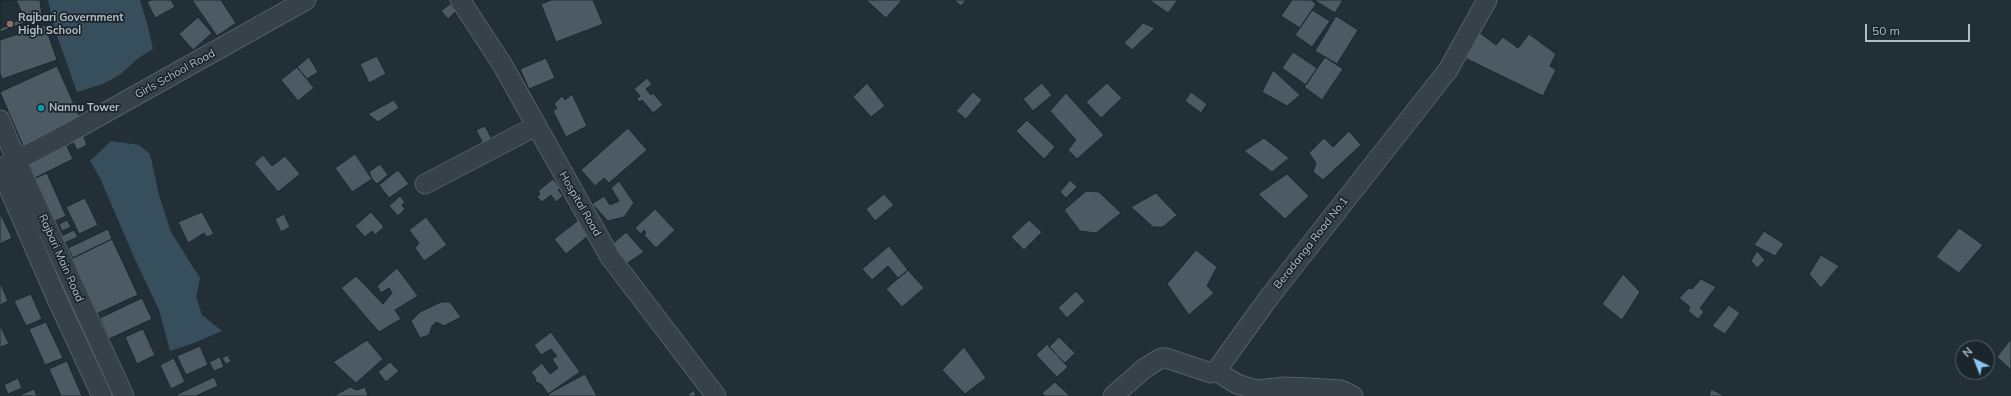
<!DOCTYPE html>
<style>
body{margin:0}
#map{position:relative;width:2011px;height:396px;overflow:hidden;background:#232f37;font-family:Mulish,sans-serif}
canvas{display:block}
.north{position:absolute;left:1955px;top:340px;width:40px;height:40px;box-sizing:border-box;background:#1b262c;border:1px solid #576269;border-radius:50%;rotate:317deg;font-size:11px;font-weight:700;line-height:16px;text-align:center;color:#b1bcc4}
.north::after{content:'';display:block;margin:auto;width:14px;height:18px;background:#8bc5ef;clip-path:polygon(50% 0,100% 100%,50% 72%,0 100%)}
.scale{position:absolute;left:1865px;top:24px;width:105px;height:18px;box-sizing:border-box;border:2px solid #b1bcc4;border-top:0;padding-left:5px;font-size:12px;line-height:14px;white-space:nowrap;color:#b1bcc4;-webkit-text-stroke:3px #1b262c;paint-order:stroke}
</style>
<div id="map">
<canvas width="2011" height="396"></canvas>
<div class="north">N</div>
<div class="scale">50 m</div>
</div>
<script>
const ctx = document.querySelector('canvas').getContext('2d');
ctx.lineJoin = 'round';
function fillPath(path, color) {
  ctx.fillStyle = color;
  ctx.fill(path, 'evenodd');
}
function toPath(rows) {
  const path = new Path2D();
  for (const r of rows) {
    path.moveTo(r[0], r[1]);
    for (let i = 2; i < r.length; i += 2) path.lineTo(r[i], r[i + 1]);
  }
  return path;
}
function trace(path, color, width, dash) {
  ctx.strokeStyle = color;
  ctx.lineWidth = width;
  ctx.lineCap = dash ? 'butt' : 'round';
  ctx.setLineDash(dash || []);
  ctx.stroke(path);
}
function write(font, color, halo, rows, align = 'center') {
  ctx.font = font + ' Mulish,sans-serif';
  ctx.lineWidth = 3.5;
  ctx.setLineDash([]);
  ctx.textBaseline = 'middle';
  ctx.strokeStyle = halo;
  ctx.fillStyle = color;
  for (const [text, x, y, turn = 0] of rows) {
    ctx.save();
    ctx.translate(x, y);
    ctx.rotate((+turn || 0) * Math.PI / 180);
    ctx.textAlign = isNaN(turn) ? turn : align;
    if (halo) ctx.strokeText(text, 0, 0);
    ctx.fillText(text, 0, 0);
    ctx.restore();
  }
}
const water = toPath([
 [48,0,140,0,148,27,153,49,137,59,121,74,103,84,77,92,54,27],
 [111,141,139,145,150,154,159,195,171,232,200,278,196,297,202,315,222,331,194,343,170,351,159,310,134,257,100,178,90,161]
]);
const building = toPath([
 [0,0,40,0,42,16,0,32,0,0],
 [0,0,16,0,24,17,0,29,0,0],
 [151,0,171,0,175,7,155,18,147,2,151,0],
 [192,0,221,0,236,23,217,36,192,0],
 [551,0,593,0,603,24,556,42,541,4,551,0],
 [866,0,902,0,886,18,866,0],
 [954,0,966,0,961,6,954,0],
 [1149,0,1175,0,1177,1,1168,13,1149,0],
 [1292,0,1311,0,1316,4,1300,28,1281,16,1292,0],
 [1314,0,1343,0,1335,13,1314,0],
 [450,4,456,11,448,19,441,11,450,4],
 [1312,10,1330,21,1312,47,1295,35,1312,10],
 [1336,16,1358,30,1337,64,1315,51,1336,16],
 [198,17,212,33,193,50,179,34,198,17],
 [1143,23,1155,28,1132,50,1124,43,1143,23],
 [45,25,57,60,2,79,0,73,0,40,45,25],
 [1476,30,1496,45,1503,37,1518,48,1529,34,1556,54,1550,66,1556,70,1543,96,1463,57,1476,30],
 [1293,52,1317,68,1306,85,1282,68,1293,52],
 [377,56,386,74,369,83,360,64,377,56],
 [309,57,318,72,307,79,297,67,309,57],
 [1325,57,1343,69,1322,100,1304,87,1325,57],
 [546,58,555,78,529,89,520,69,546,58],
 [57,66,82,122,24,148,0,92,57,66],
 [297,67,314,88,298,101,281,80,297,67],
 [1273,70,1300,95,1287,106,1262,92,1273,70],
 [647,78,652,84,646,89,651,95,653,93,663,105,653,113,642,100,640,102,637,99,640,96,634,89,647,78],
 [867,83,885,106,871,117,853,97,867,83],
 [1042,83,1052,95,1033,111,1023,99,1042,83],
 [1107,83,1122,98,1101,118,1086,102,1107,83],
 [973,92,982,100,966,119,956,111,973,92],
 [1191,92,1207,104,1201,113,1185,101,1191,92],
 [1066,93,1104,135,1077,159,1068,150,1076,140,1050,111,1066,93],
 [572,94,587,126,566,137,553,111,557,108,554,104,562,96,565,100,572,94],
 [394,100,399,108,378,122,368,114,394,100],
 [1027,120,1055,147,1044,159,1016,131,1027,120],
 [485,126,493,141,484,146,476,130,485,126],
 [628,128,647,150,609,183,604,178,595,186,581,170,628,128],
 [1349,131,1361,145,1323,180,1313,172,1316,163,1309,153,1324,138,1333,147,1349,131],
 [83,135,87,145,77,150,72,140,83,135],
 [1264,138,1289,158,1272,172,1244,151,1264,138],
 [66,144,73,159,35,178,28,162,66,144],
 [355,154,372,179,352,192,335,168,355,154],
 [263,155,272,166,285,156,300,174,278,192,254,163,263,155],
 [380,164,388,175,377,184,372,179,369,172,380,164],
 [398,170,409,184,389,198,379,185,398,170],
 [47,173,66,216,53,222,33,179,47,173],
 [1287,174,1309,196,1285,219,1258,194,1287,174],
 [553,179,560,188,558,190,563,196,556,202,551,195,542,202,537,197,540,194,538,191,553,179],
 [1070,180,1077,187,1066,198,1060,192,1070,180],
 [619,181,634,203,624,217,608,221,592,204,604,196,610,205,619,201,611,188,619,181],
 [1086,191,1099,192,1121,213,1096,233,1080,231,1064,210,1086,191],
 [1156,193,1177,215,1163,227,1153,227,1131,207,1156,193],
 [884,194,894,205,875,221,866,209,884,194],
 [400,196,405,202,402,205,405,209,398,216,389,206,400,196],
 [85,198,98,225,79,234,66,207,85,198],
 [655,209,675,230,656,248,644,235,646,233,644,230,641,234,635,228,655,209],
 [202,212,214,234,207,237,204,233,188,243,178,222,202,212],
 [371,212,384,227,375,235,372,231,365,237,355,226,371,212],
 [0,213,12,238,0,244,0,213],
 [284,214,290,227,281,232,275,219,284,214],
 [426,217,447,245,424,261,415,248,419,243,409,230,426,217],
 [580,219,587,228,584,230,588,236,566,254,554,239,580,219],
 [67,220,71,227,62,231,59,224,67,220],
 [1029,220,1042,232,1024,250,1011,237,1029,220],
 [1959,228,1983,245,1959,273,1936,257,1959,228],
 [108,229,112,239,73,258,68,248,108,229],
 [74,230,78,237,62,244,59,237,74,230],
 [1764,231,1784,244,1775,256,1754,245,1764,231],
 [626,232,644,252,623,266,608,248,626,232],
 [112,239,138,295,96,314,71,259,112,239],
 [889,246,908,270,898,278,888,266,872,280,862,269,889,246],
 [1196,250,1217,267,1207,286,1214,293,1189,315,1167,284,1196,250],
 [1757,251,1765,260,1757,268,1751,261,1757,251],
 [1821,255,1839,266,1821,288,1809,274,1821,255],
 [397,268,418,296,395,310,401,319,379,332,341,288,356,276,383,304,392,293,389,288,381,293,377,286,397,268],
 [908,270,924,288,902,307,886,289,908,270],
 [1623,274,1640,292,1622,320,1602,304,1623,274],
 [1701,279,1716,287,1700,308,1704,312,1698,319,1688,311,1690,307,1679,298,1689,288,1692,289,1701,279],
 [0,282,8,301,0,305,0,282],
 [1076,291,1085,301,1067,318,1058,308,1076,291],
 [31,294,42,319,26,326,14,301,31,294],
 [142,298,152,319,109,339,100,318,142,298],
 [441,302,450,302,461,317,444,326,436,322,432,326,429,335,420,338,411,321,420,312,441,302],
 [1729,305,1740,313,1725,334,1712,326,1729,305],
 [46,322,63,358,45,365,29,329,46,322],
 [0,325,9,344,0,347,0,325],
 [143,329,155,355,137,364,125,337,143,329],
 [551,332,580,372,548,394,542,385,535,381,536,379,531,372,542,363,550,374,558,368,552,359,557,356,551,349,541,355,534,345,551,332],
 [1059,337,1075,353,1065,363,1049,347,1059,337],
 [2011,339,2011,370,1997,357,2011,339],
 [367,340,383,359,356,383,333,362,367,340],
 [1047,344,1068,367,1057,377,1036,355,1047,344],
 [200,346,208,365,186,375,177,356,200,346],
 [964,347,986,378,965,394,942,370,964,347],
 [228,355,231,362,226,364,222,358,228,355],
 [220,357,224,367,214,371,209,362,220,357],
 [174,358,185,382,171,389,160,365,174,358],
 [67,361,82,396,61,396,49,369,67,361],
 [390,362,399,371,386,382,378,372,390,362],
 [585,374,597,396,549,396,548,394,585,374],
 [214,377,218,386,196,396,177,396,176,395,214,377],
 [18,378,22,388,8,394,4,385,18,378],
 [1055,382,1070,396,1045,396,1042,393,1055,382],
 [350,387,357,390,365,387,368,396,334,396,350,387],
 [34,389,37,396,21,396,20,395,34,389],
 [1711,389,1725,396,1709,396,1711,389],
 [694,390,696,396,687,396,694,390]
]);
const minor = toPath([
 [460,0,502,64,610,257,716,396],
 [0,120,17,162,124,396],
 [0,168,57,299,102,396],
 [0,169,67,134,306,0],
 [425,184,536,126],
 [1216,371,1237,384,1257,390,1285,387,1309,388,1341,390,1353,396],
 [1113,396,1145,368,1161,358,1166,358,1211,373,1216,371,1270,296,1448,70,1487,0]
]);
const markers = [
 [10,24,4,"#8d6e63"],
 [41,108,4,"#0f9aa8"]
];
const poiNames = [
 ["Rajbari Government",18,18],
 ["High School",18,31],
 ["Nannu Tower",49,108]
];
const streetNames = [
 ["Girls School Road",175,74,-29],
 ["Hospital Road",580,204,60],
 ["Beradanga Road No.1",1311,243,-52],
 ["Rajbari Main Road",61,258,66]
];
fillPath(water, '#374e5d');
fillPath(building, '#4b5a63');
trace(building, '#1d282e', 1);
trace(minor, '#545f66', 21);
trace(minor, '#364148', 19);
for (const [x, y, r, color] of markers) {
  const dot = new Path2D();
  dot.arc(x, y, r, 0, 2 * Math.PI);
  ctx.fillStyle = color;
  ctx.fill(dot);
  trace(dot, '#1b262c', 1.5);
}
write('bold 11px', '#b1bcc4', '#1b262c', poiNames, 'left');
write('11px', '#b1bcc4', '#1b262c', streetNames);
</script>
